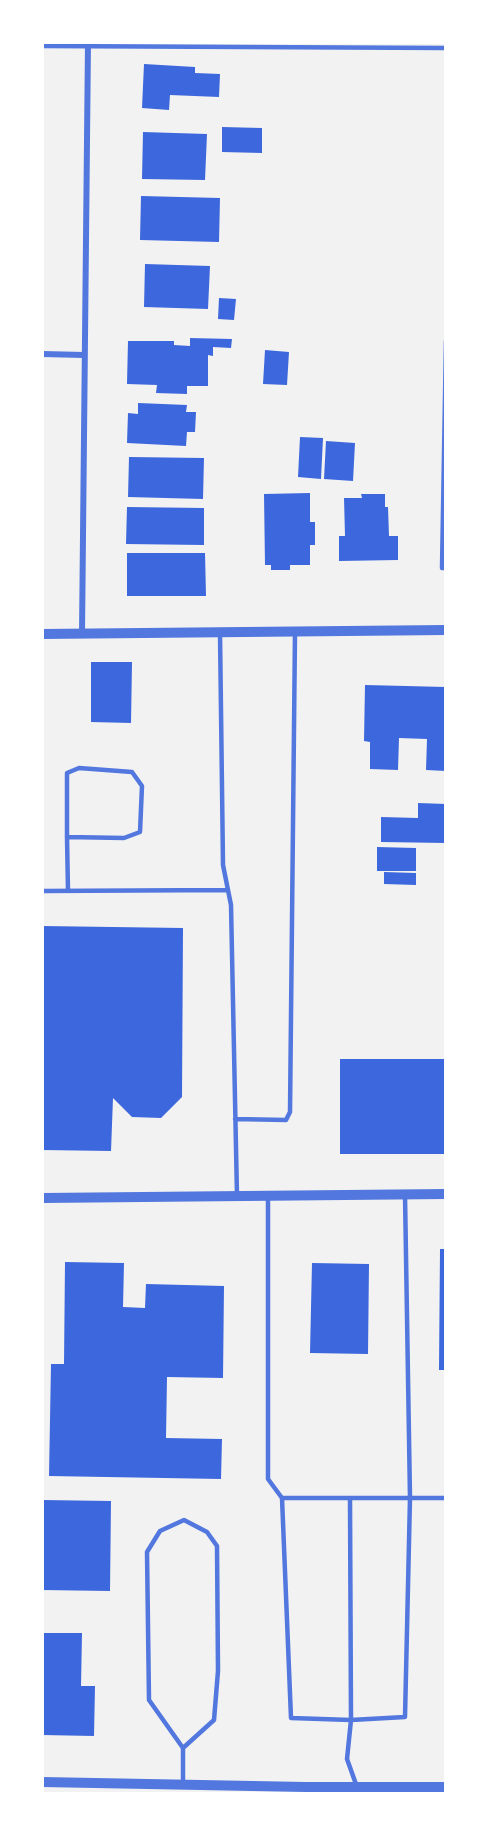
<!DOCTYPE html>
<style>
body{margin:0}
#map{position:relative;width:488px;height:1836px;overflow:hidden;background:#f2f2f2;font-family:Quicksand,sans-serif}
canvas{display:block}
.frame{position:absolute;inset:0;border:44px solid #fff;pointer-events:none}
</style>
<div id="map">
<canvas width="488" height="1836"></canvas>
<div class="frame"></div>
</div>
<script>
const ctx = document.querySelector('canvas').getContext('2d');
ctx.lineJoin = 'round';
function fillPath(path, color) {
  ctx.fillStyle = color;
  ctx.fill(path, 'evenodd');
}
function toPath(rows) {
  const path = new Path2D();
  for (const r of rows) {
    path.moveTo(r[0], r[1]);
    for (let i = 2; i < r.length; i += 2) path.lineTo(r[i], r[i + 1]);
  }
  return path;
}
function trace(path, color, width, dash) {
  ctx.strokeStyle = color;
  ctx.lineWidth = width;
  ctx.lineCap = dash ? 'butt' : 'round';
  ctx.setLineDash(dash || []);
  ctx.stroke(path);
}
const building = toPath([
 [144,64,195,67,195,73,220,74,219,97,170,95,169,110,142,108],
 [222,127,262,128,262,153,222,152],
 [143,132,207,134,205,180,142,179],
 [141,196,220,198,219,242,140,240],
 [145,264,210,266,208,309,144,307],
 [219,298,236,299,234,320,218,319],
 [190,338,232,339,231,348,213,347,213,356,208,355,208,386,187,386,187,394,156,393,157,385,127,384,128,341,174,341,174,345,190,346],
 [265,350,289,352,287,385,263,384],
 [138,403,187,405,186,412,196,412,195,432,187,432,186,446,127,443,128,413,138,414],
 [300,437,323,438,321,479,298,477],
 [326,441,355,443,353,481,324,479],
 [129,457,204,458,203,499,128,497],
 [310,493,310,522,315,522,315,545,310,545,310,565,290,565,290,570,271,570,271,565,265,565,264,494],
 [361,494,385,494,385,507,388,507,389,536,398,536,398,560,339,561,339,536,345,536,344,498,362,498],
 [127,507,204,508,204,545,126,544],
 [127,553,205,553,206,596,127,596],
 [91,662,132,662,131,723,91,722],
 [365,685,446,687,446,771,426,770,427,739,399,738,398,770,370,769,370,742,364,741],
 [418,803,446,804,446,843,381,842,381,817,418,818],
 [377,847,416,848,416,871,377,871],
 [384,872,416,873,416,885,384,884],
 [42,926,183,928,182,1097,161,1118,132,1117,113,1098,111,1151,42,1150],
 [340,1059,446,1059,446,1154,340,1154],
 [440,1249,446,1249,446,1370,439,1370],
 [65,1262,124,1263,123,1307,145,1308,146,1284,224,1286,223,1378,167,1377,166,1438,222,1439,221,1479,49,1476,51,1364,64,1364],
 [312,1263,369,1264,368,1354,310,1353],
 [42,1500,111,1501,110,1591,42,1590],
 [42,1633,82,1633,81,1686,95,1686,94,1736,42,1735]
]);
const service = toPath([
 [42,46,446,48],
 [446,341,442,568,446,568],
 [220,633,223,865,231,905,237,1196],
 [67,837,124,838,140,832,142,786,132,772,79,768,67,773,67,837,68,891],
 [42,891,228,890],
 [235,1119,286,1120,290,1112,295,632],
 [268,1196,268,1479,282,1498,291,1718,351,1720,405,1717,410,1498,405,1195],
 [282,1498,446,1498],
 [350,1499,351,1720,347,1759,357,1787,356,1794],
 [183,1748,214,1720,218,1671,217,1546,207,1532,184,1520,160,1531,147,1552,149,1700,183,1748,183,1783]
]);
const minor = toPath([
 [42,354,84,355],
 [82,634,88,42]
]);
const tertiary = toPath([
 [42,634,446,630],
 [42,1198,446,1194],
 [42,1782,306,1787,446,1787]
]);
fillPath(building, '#3d67dc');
trace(service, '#5277de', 4.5);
trace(minor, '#5277de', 6);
trace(tertiary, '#5277de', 10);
</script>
